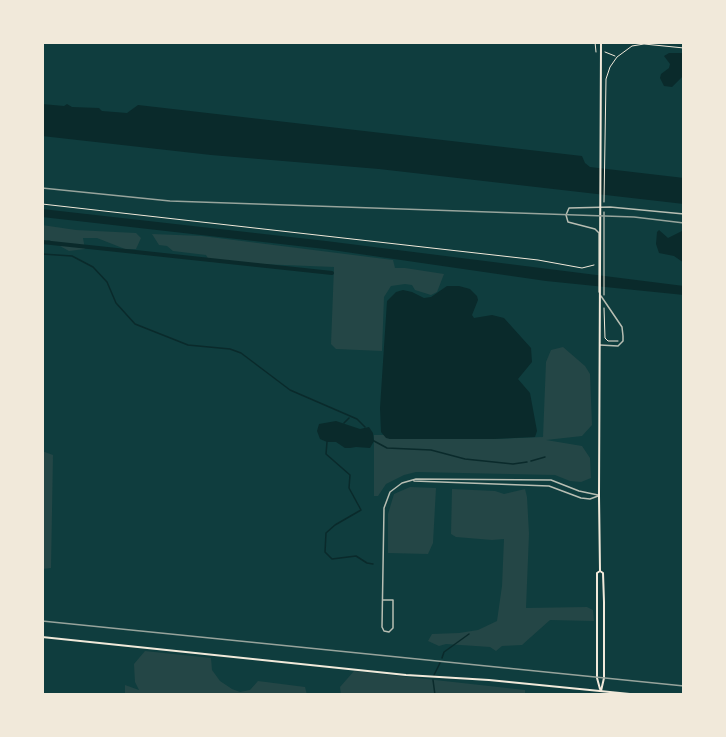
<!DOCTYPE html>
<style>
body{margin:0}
#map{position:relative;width:726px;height:737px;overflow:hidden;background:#0f3d3e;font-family:"PT Sans Narrow",sans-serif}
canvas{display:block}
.frame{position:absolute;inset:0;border:44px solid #f1e9da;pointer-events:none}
</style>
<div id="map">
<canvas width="726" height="737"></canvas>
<div class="frame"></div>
</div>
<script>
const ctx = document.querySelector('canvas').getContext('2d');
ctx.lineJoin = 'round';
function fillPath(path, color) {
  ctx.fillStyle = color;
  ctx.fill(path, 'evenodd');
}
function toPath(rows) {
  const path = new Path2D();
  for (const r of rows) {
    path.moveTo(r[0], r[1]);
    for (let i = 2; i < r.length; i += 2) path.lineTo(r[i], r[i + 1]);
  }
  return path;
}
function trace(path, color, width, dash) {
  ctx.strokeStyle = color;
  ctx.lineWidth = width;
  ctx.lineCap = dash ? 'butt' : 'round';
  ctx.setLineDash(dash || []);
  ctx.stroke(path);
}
const green = toPath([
 [42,225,76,230,136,233,141,238,136,249,125,249,97,238,83,238,85,249,69,251,49,240,42,242],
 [152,234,202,236,393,260,395,268,405,268,444,274,437,292,431,295,415,290,412,285,405,284,391,286,384,297,382,351,336,349,331,344,334,267,210,262,206,255,173,251,167,246,159,245],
 [563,347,585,366,590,374,592,425,582,436,546,440,582,446,590,458,591,478,581,482,570,481,555,475,416,472,404,475,386,484,378,496,374,496,374,435,384,435,390,439,493,439,543,437,546,362,551,350],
 [42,451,53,455,51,568,42,569],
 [410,487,436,488,433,543,428,554,388,553,388,514,394,494],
 [452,489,495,491,504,494,525,489,527,497,529,534,526,608,587,607,593,610,594,621,550,620,522,645,502,646,496,651,490,647,446,644,439,646,428,641,432,634,459,633,478,630,497,621,502,586,504,539,492,540,456,537,451,534],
 [145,651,211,658,212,670,220,681,232,689,240,692,250,690,258,681,305,687,307,695,125,695,125,685,139,690,135,682,134,664],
 [354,671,525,690,525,695,341,695,340,687]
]);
const water = toPath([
 [684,47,684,75,672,87,664,86,660,78,661,74,669,68,670,64,664,56,669,53,682,53],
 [42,104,64,106,67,104,72,107,99,108,102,111,127,113,138,105,582,156,585,163,590,167,684,178,684,204,379,169,211,155,42,136],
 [42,209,326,241,684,286,684,295,546,281,325,249,42,217],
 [659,230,668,238,684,230,684,263,674,256,659,253,656,244,657,232],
 [447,286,459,286,470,289,477,296,478,300,472,315,474,318,492,315,504,318,531,348,532,362,518,379,530,393,537,431,535,437,493,439,390,439,386,438,381,432,380,408,387,301,396,292,403,290,412,292,424,298,431,297],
 [336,421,360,429,369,427,373,433,374,441,370,448,356,447,350,448,345,448,336,442,327,442,320,439,317,431,319,424]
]);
const stream = toPath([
 [42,254,72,256,93,267,107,282,116,303,135,324,188,345,230,349,241,353,290,390,357,419,365,427],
 [344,423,349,418],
 [374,441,387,448,431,450,465,459,513,464,527,462],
 [327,442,326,454,350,475,349,488,361,510,335,525,326,533,325,552,332,559,356,556,367,563,373,564],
 [531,461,545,457],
 [442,658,444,652,469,634],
 [434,675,440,663],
 [433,680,435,695]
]);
const canal = toPath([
 [42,242,332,273]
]);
const path = toPath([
 [595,42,596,52],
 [605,52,615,56],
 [604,202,606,79,610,67,617,57,632,46,644,44,684,48],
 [42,204,538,260,582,268,594,265],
 [604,295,604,212],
 [604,308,605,338,608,341,618,341]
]);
const minor = toPath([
 [599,292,599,233,595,229,568,222,566,215,569,208,610,207,684,214],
 [600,345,618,346,623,341,623,336,622,327,601,296],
 [414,481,549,486,581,498,590,499,598,496],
 [383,600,393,600,393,628,389,632,384,631,382,627,384,508,390,492,402,483,416,479,551,480,579,491,598,495]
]);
const secondary = toPath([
 [600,571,597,573,597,678,600,689],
 [42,637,406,675,489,680,640,695],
 [601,691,604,678,604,602,603,573,600,571,599,496,601,42]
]);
const rail = toPath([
 [42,188,170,201,634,217,684,223],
 [42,621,684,686]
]);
fillPath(green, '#244646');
fillPath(water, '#0a2a2b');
trace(stream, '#0a2a2b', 1.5);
trace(canal, '#0a2a2b', 4);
trace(path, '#f1e9da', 1);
trace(minor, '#b8beb3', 1.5);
trace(secondary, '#f1e9da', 2);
trace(rail, '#97a49c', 1.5);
</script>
